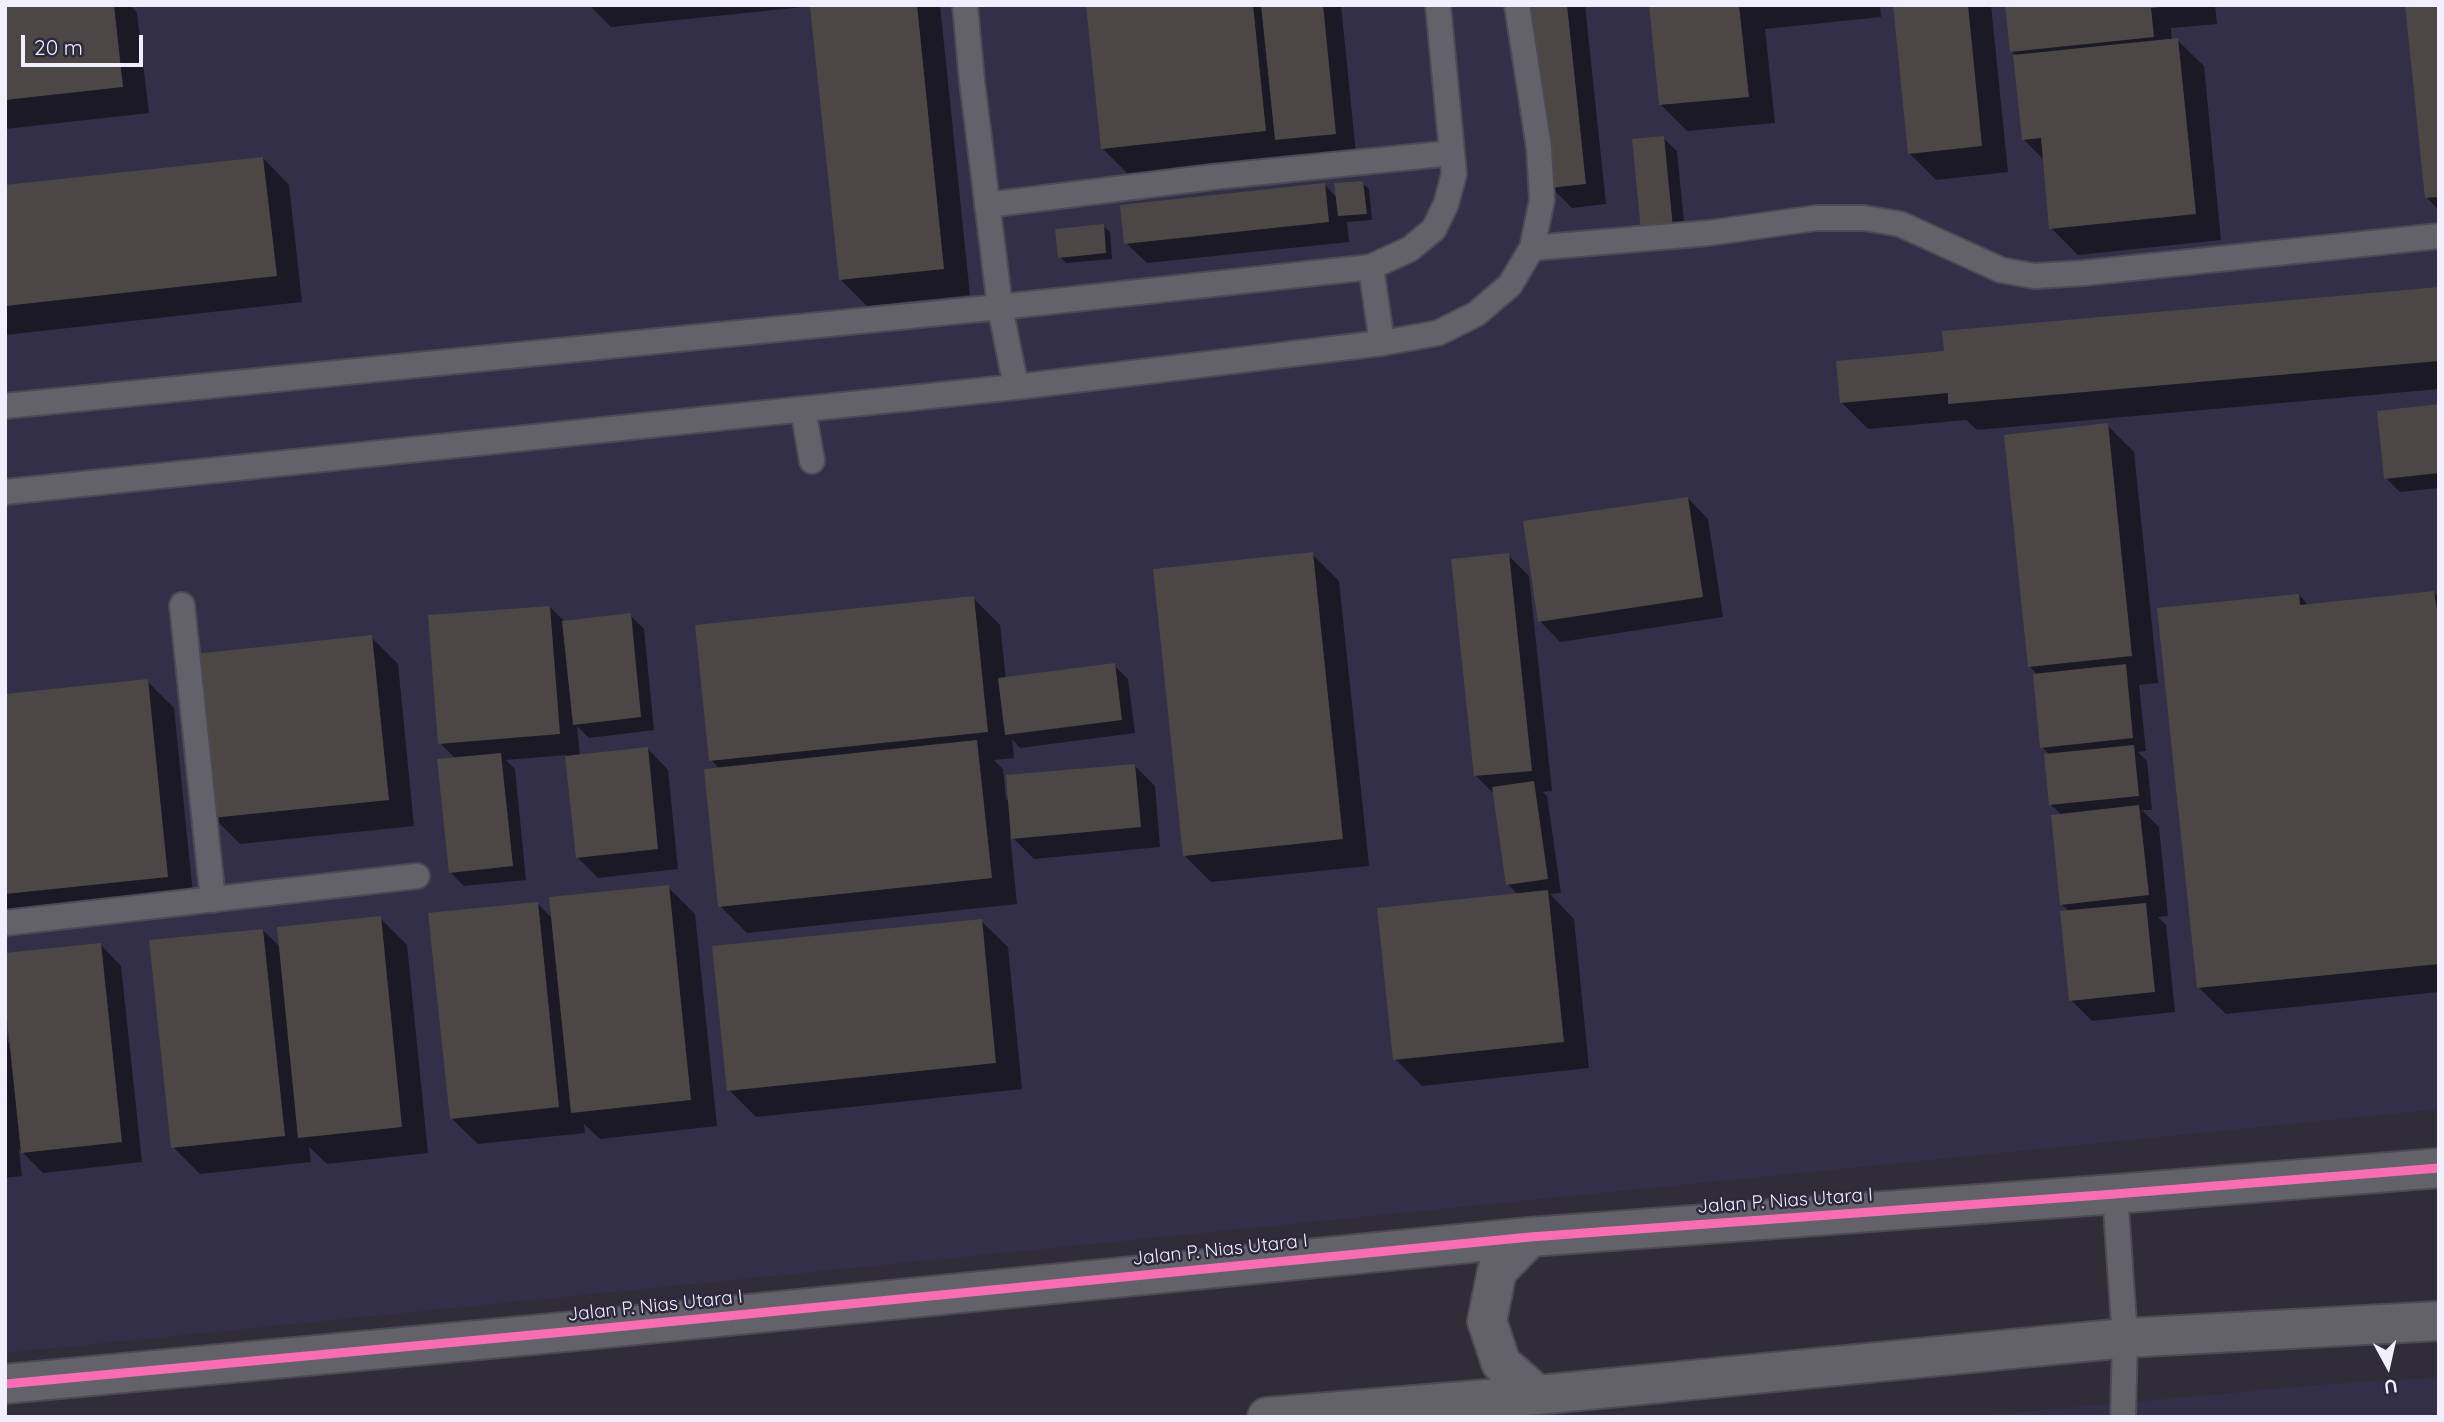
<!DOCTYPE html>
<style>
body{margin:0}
#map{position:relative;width:2444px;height:1422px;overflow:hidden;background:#302d38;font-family:Quicksand,sans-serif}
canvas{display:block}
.frame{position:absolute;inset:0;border:7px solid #f1eefd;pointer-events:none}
.north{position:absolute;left:2353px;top:1331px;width:70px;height:70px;-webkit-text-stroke:5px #2d283d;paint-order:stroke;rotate:172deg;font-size:19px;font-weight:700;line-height:28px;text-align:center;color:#f1eefd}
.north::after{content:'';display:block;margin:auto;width:24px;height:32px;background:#f1eefd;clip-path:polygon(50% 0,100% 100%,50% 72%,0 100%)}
.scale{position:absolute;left:21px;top:35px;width:122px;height:32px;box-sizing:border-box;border:4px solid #f1eefd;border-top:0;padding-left:9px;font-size:21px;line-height:24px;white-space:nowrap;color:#f1eefd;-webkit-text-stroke:5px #2d283d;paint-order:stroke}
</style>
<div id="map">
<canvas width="2444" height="1422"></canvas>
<div class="frame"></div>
<div class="north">U</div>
<div class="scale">20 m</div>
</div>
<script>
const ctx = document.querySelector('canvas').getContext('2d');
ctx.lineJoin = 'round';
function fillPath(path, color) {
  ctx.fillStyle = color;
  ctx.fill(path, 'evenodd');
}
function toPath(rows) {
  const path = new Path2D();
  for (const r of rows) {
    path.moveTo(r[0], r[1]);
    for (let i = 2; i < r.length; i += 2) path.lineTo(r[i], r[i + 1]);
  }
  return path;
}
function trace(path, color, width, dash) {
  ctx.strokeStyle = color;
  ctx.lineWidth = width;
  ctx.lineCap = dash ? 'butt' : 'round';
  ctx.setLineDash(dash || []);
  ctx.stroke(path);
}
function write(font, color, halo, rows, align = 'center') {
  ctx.font = font + ' Quicksand,sans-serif';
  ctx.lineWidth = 5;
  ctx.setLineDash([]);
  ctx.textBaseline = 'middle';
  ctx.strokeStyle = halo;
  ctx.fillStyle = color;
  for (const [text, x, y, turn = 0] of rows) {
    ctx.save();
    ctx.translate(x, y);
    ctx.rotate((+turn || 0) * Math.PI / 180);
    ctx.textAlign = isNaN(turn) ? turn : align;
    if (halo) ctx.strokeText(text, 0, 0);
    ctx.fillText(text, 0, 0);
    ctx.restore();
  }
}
const built = toPath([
 [5,5,2439,5,2439,1109,5,1353],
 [2439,1377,2439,1417,1968,1417,2318,1385]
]);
const shadow = toPath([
 [5,5,130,5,137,13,149,113,5,129],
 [589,5,940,5,970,295,867,306,840,279,812,6,611,27],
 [1088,5,1341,5,1356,154,1297,160,1291,154,1291,157,1129,175,1102,148],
 [1532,5,1585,5,1606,204,1572,208,1551,187],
 [1650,5,1880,5,1881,17,1765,29,1775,123,1687,131,1660,104],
 [1895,5,1991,5,2008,172,1936,180,1909,153],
 [2006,5,2215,5,2217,24,2171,28,2172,40,2177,40,2204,66,2221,240,2078,255,2051,228,2045,161,2024,140,2015,55,2011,51],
 [2439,5,2439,210,2426,197],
 [1663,138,1677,151,1686,242,1657,244],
 [263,158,289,185,302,302,5,335,5,187],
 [1362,183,1369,189,1372,220,1347,222,1349,242,1147,263,1126,243,1325,185,1337,198],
 [1103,226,1110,232,1112,259,1066,263,1060,257],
 [2439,288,2439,389,1977,430,1966,420,1868,429,1841,402,1946,353],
 [2439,406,2439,488,2400,492,2386,478],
 [2107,425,2134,452,2158,683,2139,685,2146,751,2138,752,2147,761,2152,810,2142,810,2159,827,2168,916,2158,917,2166,925,2175,1012,2092,1021,2071,1000,2070,912,2061,904,2062,815,2051,805,2051,756,2042,747,2038,675,2029,666],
 [1688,498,1708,519,1723,617,1560,642,1540,621],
 [1312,554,1339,581,1369,866,1211,882,1185,856],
 [1508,555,1529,576,1552,791,1542,792,1547,796,1561,893,1550,894,1574,919,1589,1068,1422,1086,1395,1059,1518,895,1508,884,1494,794,1475,775],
 [2434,593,2439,598,2439,992,2226,1014,2199,988,2299,595,2309,606],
 [973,598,1000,625,1006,679,1114,665,1128,679,1135,733,1020,748,1012,739,1014,758,994,760,1003,769,1006,800,1135,766,1155,786,1160,847,1034,859,1010,835,1017,904,747,933,720,906,720,769,711,760],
 [550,607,565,622,630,615,644,629,654,730,589,738,577,726,580,757,648,749,668,770,678,869,598,878,577,857,566,755,506,760,515,769,526,880,464,886,450,872,456,759,440,743],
 [371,637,398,664,414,826,240,844,213,817],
 [147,681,174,708,194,904,5,923,5,696],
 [668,887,695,914,717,1126,600,1139,584,1124,585,1133,478,1144,451,1118,537,903,553,919],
 [380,918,407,945,428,1153,327,1164,309,1147,311,1162,200,1174,173,1147,263,930,281,948],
 [981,921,1008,947,1022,1089,756,1117,729,1090],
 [101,945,121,966,142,1162,43,1173,19,1149,22,1176,5,1178,5,1018,8,1043,11,1043]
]);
const building = toPath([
 [5,5,114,5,123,87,5,100],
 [826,5,917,5,944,269,839,280,810,7],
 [1086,5,1253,5,1266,131,1101,149],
 [1261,5,1323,5,1336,134,1275,140],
 [1531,5,1567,5,1586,184,1549,188],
 [1649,5,1739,5,1749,97,1659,105],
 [1893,5,1968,5,1982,146,1908,154],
 [2005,5,2162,5,2162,7,2151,8,2154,37,2010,52],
 [2405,5,2439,5,2439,197,2425,198],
 [2178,38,2196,214,2049,229,2041,138,2022,140,2013,55],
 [1664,136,1673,228,1641,231,1632,139],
 [263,157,277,276,5,306,5,185],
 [1363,181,1367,214,1338,216,1334,183],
 [1325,183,1329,222,1124,244,1120,205],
 [1104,224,1106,253,1058,258,1055,229],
 [2439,287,2439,361,1948,404,1948,393,1840,403,1836,361,1944,351,1942,331],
 [2439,404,2439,473,2384,479,2377,411],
 [2108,423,2132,656,2028,667,2004,435],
 [1688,497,1703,597,1538,622,1523,521],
 [1313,552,1343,839,1183,856,1153,569],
 [1509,553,1532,771,1474,776,1451,559],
 [2434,591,2439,622,2439,964,2197,988,2157,608,2299,594,2300,605],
 [974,596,988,732,709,761,695,625],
 [550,606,560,734,438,744,428,615],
 [631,613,641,717,573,725,562,621],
 [372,635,389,800,211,818,195,654],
 [1115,663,1122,720,1005,735,998,678],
 [2126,664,2133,738,2040,748,2033,674],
 [148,679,168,877,5,894,5,694],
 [977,740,992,878,718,907,704,769],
 [2134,745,2139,796,2049,805,2044,754],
 [648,747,658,849,576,858,565,756],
 [501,753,513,866,449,873,437,759],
 [1135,764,1141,827,1011,839,1006,775],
 [1534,781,1548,879,1506,885,1492,787],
 [2139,805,2149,895,2060,905,2051,815],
 [669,885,691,1100,571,1113,549,897],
 [1548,890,1564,1042,1393,1060,1377,908],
 [538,902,559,1107,450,1119,428,913],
 [2146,903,2155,992,2069,1001,2060,911],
 [381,916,402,1127,298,1138,277,927],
 [982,919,996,1063,727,1091,712,946],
 [263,929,285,1136,171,1148,149,940],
 [101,943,122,1142,21,1153,5,1000,5,953]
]);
const lane = toPath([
 [965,5,972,81,1000,307,1016,387],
 [987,205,1213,177,1452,153],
 [1532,248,1709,233,1816,218,1864,218,1900,224,2001,270,2034,276,2084,273,2439,236],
 [1371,267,1382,343],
 [5,406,1000,307,1371,267,1410,249,1434,229,1446,204,1454,174,1438,5],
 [803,409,812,461],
 [5,492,1016,387,1382,343,1438,333,1476,314,1510,285,1532,248,1542,200,1539,148,1517,5],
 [182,605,213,900],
 [5,923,417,876],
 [2115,1194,2125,1338,2123,1417]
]);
const street = toPath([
 [1530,1237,1497,1271,1487,1321,1501,1363,1537,1395],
 [5,1384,575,1331,1530,1237,2115,1194,2439,1168],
 [1267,1417,1537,1395,2125,1338,2439,1321]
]);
const cycleway = toPath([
 [5,1384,575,1331,1530,1237,2115,1194,2439,1168]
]);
const streetNames = [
 ["Jalan P. Nias Utara I",1785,1201,-4],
 ["Jalan P. Nias Utara I",1220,1250,-6],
 ["Jalan P. Nias Utara I",655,1306,-6]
];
fillPath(built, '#342f48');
fillPath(shadow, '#0007');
fillPath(building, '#4c4745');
trace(lane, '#4c4a54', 28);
trace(street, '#4c4a54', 42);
trace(lane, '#636169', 24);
trace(street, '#636169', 38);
trace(cycleway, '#f96db3', 9);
write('19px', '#f1eefd', '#2d283d', streetNames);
</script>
